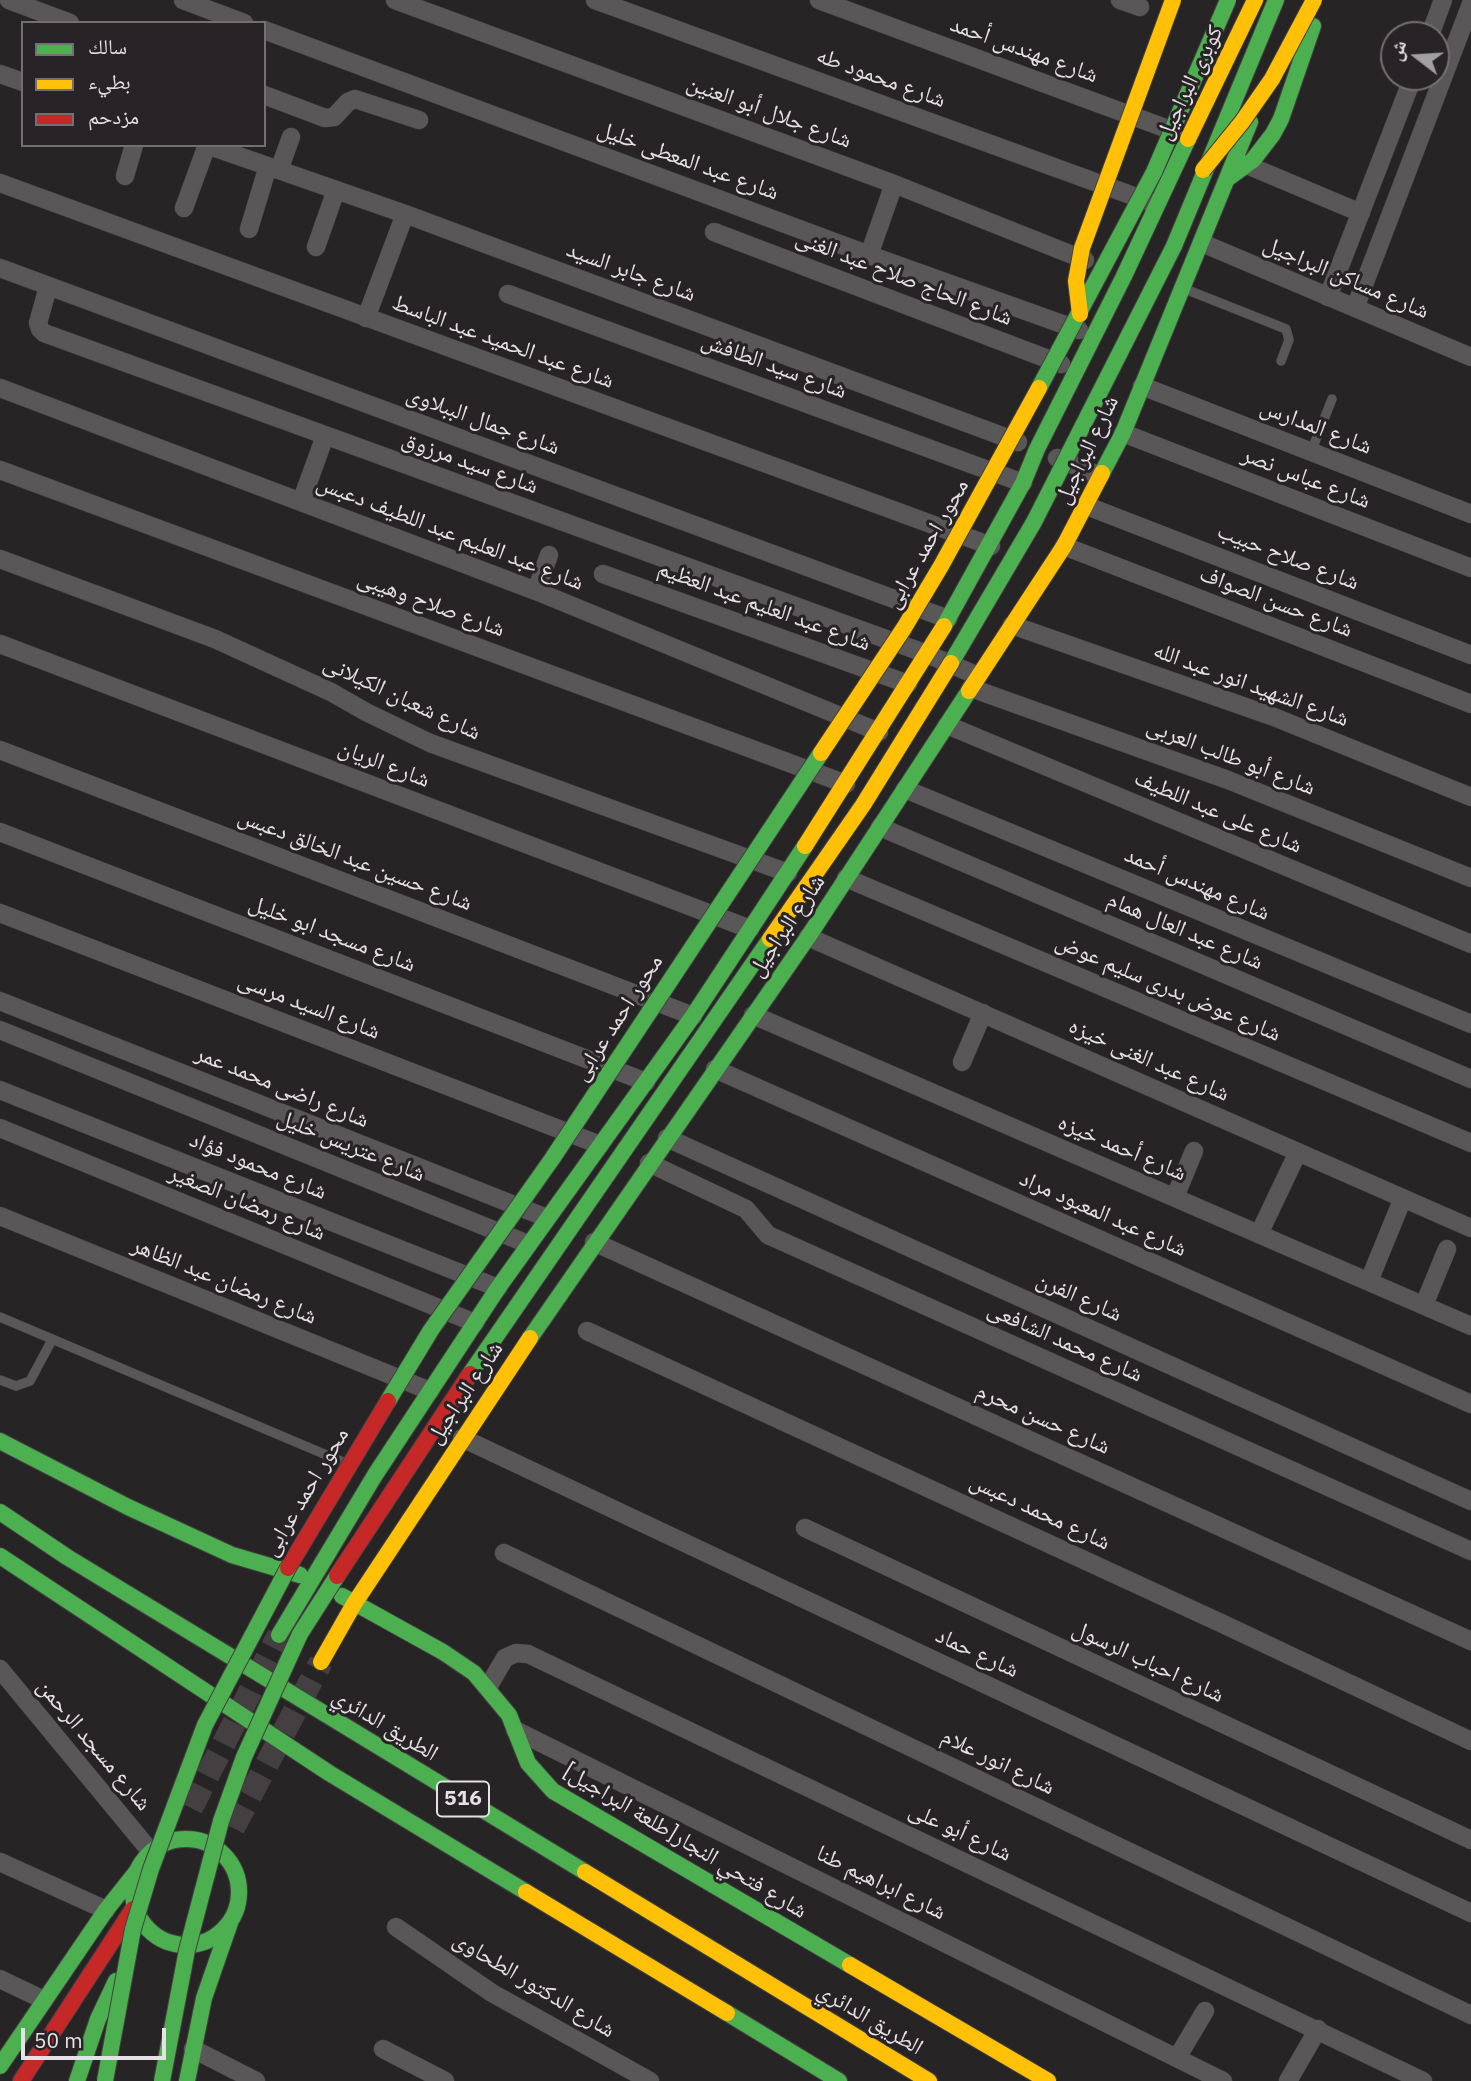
<!DOCTYPE html>
<meta charset="utf-8">
<style>
body{margin:0}
#map{position:relative;width:1471px;height:2081px;overflow:hidden;background:#272426;font-family:"IBM Plex Sans","Noto Naskh Arabic",sans-serif}
canvas{display:block}
.legend{position:absolute;left:21px;top:21px;width:245px;height:126px;box-sizing:border-box;background:#282326;border:2px solid #746f72;margin:0;padding:9px 12px;list-style:none;font-size:21px;color:#e5e1e4}
.legend li{display:flex;align-items:center;gap:14px;height:35px}
.legend b{width:35px;border:2px solid #746f72}
.north{position:absolute;left:1380px;top:21px;width:70px;height:70px;box-sizing:border-box;background:#282326;border:2px solid #746f72;border-radius:50%;rotate:287deg;font-size:19px;font-weight:700;line-height:28px;text-align:center;color:#e5e1e4}
.north::after{content:'';display:block;margin:auto;width:24px;height:32px;background:#a29fa2;clip-path:polygon(50% 0,100% 100%,50% 72%,0 100%)}
.scale{position:absolute;left:21px;top:2028px;width:145px;height:32px;box-sizing:border-box;border:4px solid #e5e1e4;border-top:0;padding-left:9px;font-size:21px;line-height:24px;white-space:nowrap;color:#e5e1e4;-webkit-text-stroke:5px #282326;paint-order:stroke}
</style>
<div id="map">
<canvas width="1471" height="2081"></canvas>
<ul class="legend">
<li><b style="height:9px;background:#4caf50"></b>سالك</li>
<li><b style="height:9px;background:#ffc107"></b>بطيء</li>
<li><b style="height:9px;background:#c62828"></b>مزدحم</li>
</ul>
<div class="north">ش</div>
<div class="scale">50 m</div>
</div>
<script>
const ctx = document.querySelector('canvas').getContext('2d');
ctx.lineJoin = 'round';
function toPath(rows) {
  const path = new Path2D();
  for (const r of rows) {
    if (r.length === 3) {
      path.moveTo(r[0] + r[2], r[1]);
      path.arc(r[0], r[1], r[2], 0, 2 * Math.PI);
      continue;
    }
    path.moveTo(r[0], r[1]);
    for (let i = 2; i < r.length; i += 2) path.lineTo(r[i], r[i + 1]);
  }
  return path;
}
function trace(path, color, width, dash) {
  ctx.strokeStyle = color;
  ctx.lineWidth = width;
  ctx.lineCap = dash ? 'butt' : 'round';
  ctx.setLineDash(dash || []);
  ctx.stroke(path);
}
function write(font, color, halo, rows, align = 'center') {
  ctx.font = font + ' "IBM Plex Sans","Noto Naskh Arabic",sans-serif';
  ctx.lineWidth = 6;
  ctx.setLineDash([]);
  ctx.textBaseline = 'middle';
  ctx.strokeStyle = halo;
  ctx.fillStyle = color;
  for (const [text, x, y, turn = 0] of rows) {
    ctx.save();
    ctx.translate(x, y);
    ctx.rotate((+turn || 0) * Math.PI / 180);
    ctx.textAlign = isNaN(turn) ? turn : align;
    if (halo) ctx.strokeText(text, 0, 0);
    ctx.fillText(text, 0, 0);
    ctx.restore();
  }
}
const secondaryTunnel = toPath([
 [191,1808,279,1635],
 [233,1828,321,1662]
]);
const lane = toPath([
 [1185,289,1286,329,1289,340,1281,361],
 [1311,452,1332,399],
 [0,1317,343,1462],
 [0,1380,16,1386,30,1381,52,1340]
]);
const street = toPath([
 [9,0,70,23],
 [183,0,244,23],
 [395,0,894,184,1085,260],
 [595,0,1147,201],
 [819,0,1173,131],
 [1120,0,1140,7],
 [264,30,869,255,1079,330],
 [1430,35,1443,0],
 [0,74,23,82],
 [264,95,325,118,334,117,348,102,355,99,419,120],
 [207,145,405,214,1018,442],
 [1247,165,1361,213],
 [279,170,291,137],
 [125,176,134,145],
 [0,183,991,546],
 [184,208,207,145],
 [249,229,268,166],
 [714,232,1061,364],
 [1202,243,1471,357],
 [316,247,336,190],
 [869,255,894,184],
 [0,268,948,619],
 [48,287,38,323,40,329,44,333,927,654,978,676],
 [508,294,1023,483],
 [1328,297,1413,77],
 [1355,308,1471,4],
 [366,318,405,214],
 [1142,386,1471,514],
 [0,388,536,591,879,732],
 [1123,433,1471,568],
 [1057,458,1100,476],
 [0,470,846,784],
 [301,502,325,436],
 [1087,506,1471,655],
 [1064,546,1471,704],
 [0,559,215,639,331,692,366,712,430,743,788,873],
 [603,574,908,684],
 [536,591,549,555],
 [1012,625,1274,717,1471,797],
 [0,644,750,929],
 [971,688,1228,780,1471,878],
 [947,725,1471,944],
 [0,750,693,1016],
 [905,789,1471,1024],
 [880,827,1471,1079],
 [0,832,646,1082],
 [846,878,1471,1143],
 [0,913,600,1145],
 [808,937,1471,1228],
 [0,1001,547,1218],
 [753,1015,1471,1326],
 [0,1030,528,1244],
 [962,1062,983,1013],
 [715,1069,1471,1404],
 [0,1090,498,1288],
 [0,1128,475,1323],
 [667,1138,1471,1501],
 [649,1163,746,1209,768,1235,1471,1551],
 [1175,1197,1194,1151],
 [0,1216,430,1391],
 [1259,1234,1298,1152],
 [594,1242,1471,1641],
 [1369,1281,1403,1198],
 [1424,1305,1447,1249],
 [587,1331,1223,1624,1471,1741],
 [462,1438,1471,1913],
 [805,1528,1471,1840],
 [504,1553,1471,2015],
 [0,1669,151,1852],
 [488,1687,505,1658,516,1653,528,1654,1423,2081],
 [515,1730,1223,2081],
 [0,1862,106,1910],
 [396,1927,492,1993,650,2081],
 [0,1979,44,2000],
 [193,2049,256,2081],
 [383,2049,445,2081],
 [1177,2058,1205,2011],
 [1288,2081,1318,2029]
]);
const fast = toPath([
 [1227,179,1253,160,1273,134,1281,119,1313,26],
 [1174,246,1276,0],
 [1102,473,1123,433,1250,122],
 [944,626,1023,483,1037,449,1124,276,1188,139],
 [530,1338,808,937,969,691],
 [0,1441,128,1507,232,1555,300,1575],
 [0,1512,67,1557,585,1872],
 [0,1556,329,1773,526,1892],
 [342,1596,443,1652,474,1673,509,1715,528,1763,553,1791,850,1965],
 [279,1635,375,1475,498,1288,693,1016,805,846],
 [186,1892,53],
 [727,2013,839,2081],
 [0,2066,106,1910,137,1871],
 [77,2081,98,2019,116,1981],
 [187,2081,204,1998,230,1923]
]);
const slow = toPath([
 [1188,139,1255,0],
 [969,691,1064,546,1102,473],
 [805,846,944,626],
 [321,1662,354,1604,530,1338],
 [585,1872,929,2081],
 [526,1892,727,2013],
 [850,1965,1048,2081]
]);
const jam = toPath([
 [21,2081,133,1909]
]);
const fastBridge = toPath([
 [1039,388,1154,172,1228,0],
 [951,663,1034,522,1174,246],
 [470,1374,770,939],
 [388,1401,431,1330,552,1159,821,753],
 [105,2081,133,1929,151,1869,205,1725,288,1568],
 [162,2081,187,1950,221,1821,244,1757,300,1634,337,1576]
]);
const slowBridge = toPath([
 [1203,170,1242,122,1272,79,1314,0],
 [1080,314,1076,281,1082,248,1173,0],
 [821,753,904,628,941,566,1039,388],
 [770,939,863,805,951,663]
]);
const jamBridge = toPath([
 [288,1568,388,1401],
 [337,1576,470,1374]
]);
const shields = [
 [463,1799,52]
];
const shieldNames = [
 ["516",463,1799]
];
const streetNames = [
 ["شارع مهندس أحمد",1024,50,20],
 ["شارع محمود طه",881,78,20],
 ["كوبرى البراجيل",1190,83,-64],
 ["شارع جلال أبو العنين",769,112,20],
 ["شارع عبد المعطى خليل",688,161,20],
 ["شارع جابر السيد",631,272,20],
 ["شارع الحاج صلاح عبد الغنى",904,278,21],
 ["شارع مساكن البراجيل",1346,278,23],
 ["شارع عبد الحميد عبد الباسط",503,342,20],
 ["شارع سيد الطافش",774,366,20],
 ["شارع جمال الببلاوى",483,421,20],
 ["شارع المدارس",1316,427,21],
 ["شارع البراجيل",1087,450,-64],
 ["شارع سيد مرزوق",470,463,20],
 ["شارع عباس نصر",1306,478,21],
 ["شارع عبد العليم عبد اللطيف دعبس",450,533,21],
 ["محور احمد عرابى",927,544,-60],
 ["شارع صلاح حبيب",1288,557,21],
 ["شارع حسن الصواف",1276,602,21],
 ["شارع صلاح وهيبى",431,604,20],
 ["شارع عبد العليم عبد العظيم",764,606,20],
 ["شارع الشهيد انور عبد الله",1251,685,20],
 ["شارع شعبان الكيلانى",402,698,25],
 ["شارع أبو طالب العربى",1231,757,21],
 ["شارع الريان",384,764,21],
 ["شارع على عبد اللطيف",1218,812,23],
 ["شارع حسين عبد الخالق دعبس",355,860,21],
 ["شارع مهندس أحمد",1197,884,23],
 ["شارع البراجيل",787,926,-56],
 ["شارع عبد العال همام",1185,931,23],
 ["شارع مسجد ابو خليل",332,934,21],
 ["شارع عوض بدرى سليم عوض",1168,988,23],
 ["شارع السيد مرسى",309,1006,21],
 ["محور احمد عرابى",618,1018,-57],
 ["شارع عبد الغنى خيزه",1149,1060,24],
 ["شارع راضى محمد عمر",282,1087,22],
 ["شارع عتريس خليل",351,1146,22],
 ["شارع أحمد خيزه",1122,1148,23],
 ["شارع محمود فؤاد",258,1166,22],
 ["شارع رمضان الصغير",247,1203,22],
 ["شارع عبد المعبود مراد",1103,1214,24],
 ["شارع رمضان عبد الظاهر",224,1281,22],
 ["شارع الفرن",1079,1297,24],
 ["شارع محمد الشافعى",1065,1342,24],
 ["شارع البراجيل",465,1393,-56],
 ["شارع حسن محرم",1043,1419,24],
 ["محور احمد عرابى",306,1492,-59],
 ["شارع محمد دعبس",1040,1512,25],
 ["شارع حماد",977,1653,25],
 ["شارع احباب الرسول",1148,1662,25],
 ["الطريق الدائري",385,1725,31],
 ["شارع مسجد الرحمن",94,1745,50],
 ["شارع انور علام",998,1762,26],
 ["شارع أبو على",960,1832,25],
 ["شارع فتحي النجار[طلعة البراجيل]",685,1841,31],
 ["شارع ابراهيم طنا",881,1883,26],
 ["شارع الدكتور الطحاوى",534,1985,31],
 ["الطريق الدائري",870,2019,31]
];
trace(secondaryTunnel, '#444042', 24, [24, 12]);
trace(lane, '#434042', 10);
trace(street, '#434042', 19);
trace(fast, '#434042', 18);
trace(slow, '#434042', 18);
trace(jam, '#434042', 18);
trace(lane, '#5a5759', 9);
trace(street, '#5a5759', 18);
trace(fast, '#4caf50', 16);
trace(slow, '#ffc107', 16);
trace(jam, '#c62828', 16);
trace(fastBridge, '#434042', 18, []);
trace(slowBridge, '#434042', 18, []);
trace(jamBridge, '#434042', 18, []);
trace(fastBridge, '#4caf50', 16);
trace(slowBridge, '#ffc107', 16);
trace(jamBridge, '#c62828', 16);
for (const [x, y, w] of shields) {
  const box = new Path2D();
  box.roundRect(x - w / 2, y - 17.5, w, 35, 5);
  ctx.fillStyle = '#282326';
  ctx.fill(box);
  trace(box, '#e5e1e4', 2);
}
write('bold 21px', '#e5e1e4', null, shieldNames);
write('23px', '#e5e1e4', '#282326', streetNames);
</script>
